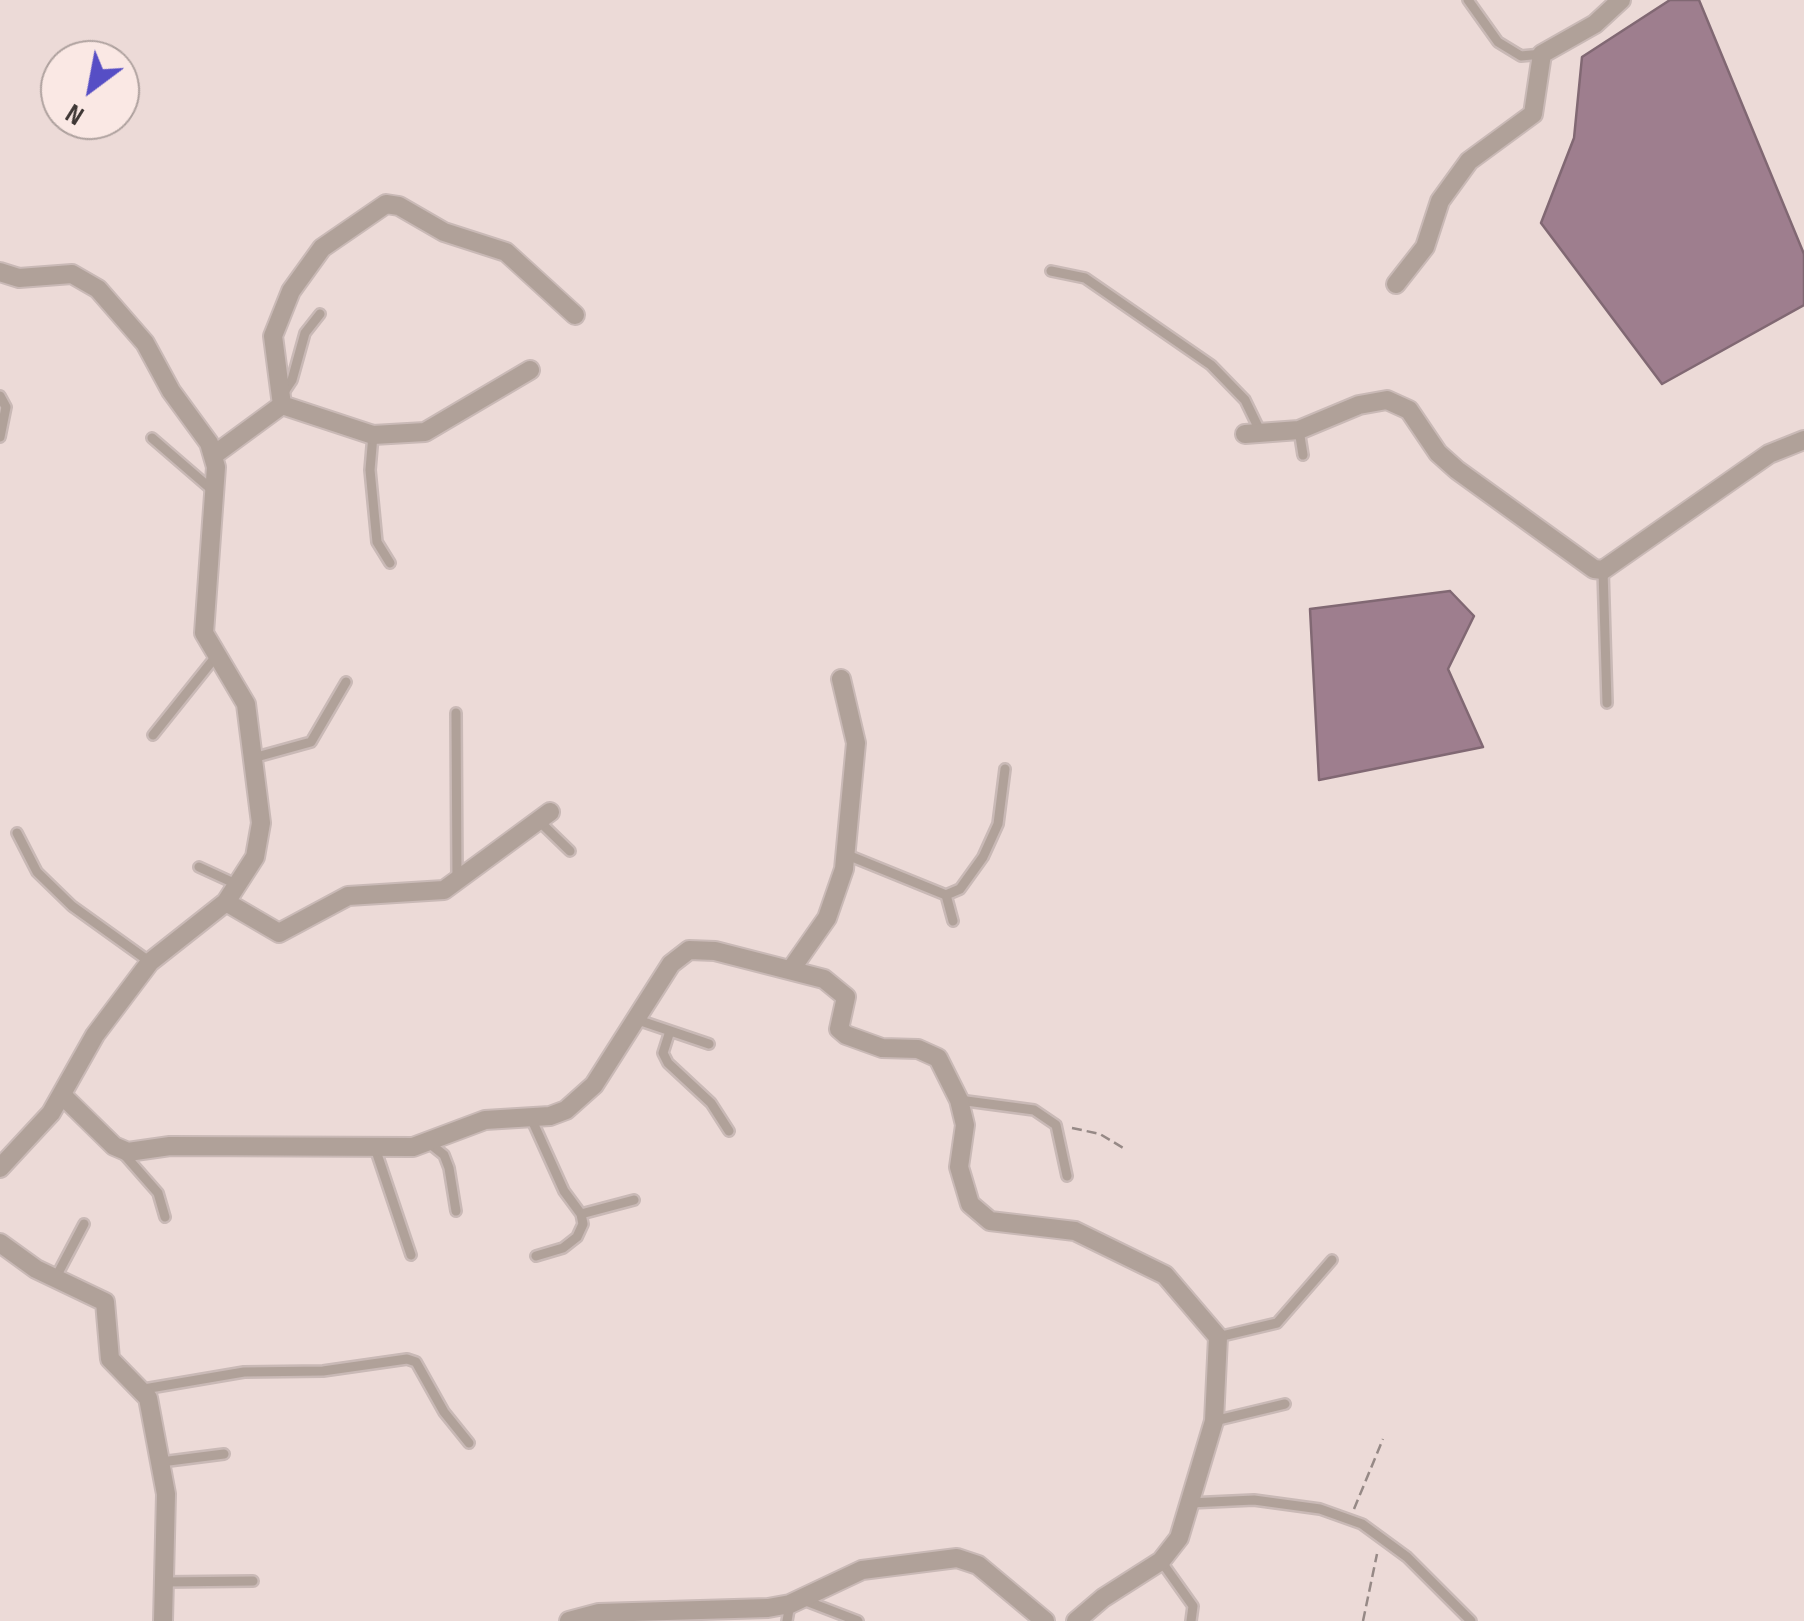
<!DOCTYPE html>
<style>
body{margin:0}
#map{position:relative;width:1804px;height:1621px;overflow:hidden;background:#ecdad7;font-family:"Sofia Sans Condensed",sans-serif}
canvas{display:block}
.north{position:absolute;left:40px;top:40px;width:100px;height:100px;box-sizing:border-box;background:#fae8e4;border:2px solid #aea19e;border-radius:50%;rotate:212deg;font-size:28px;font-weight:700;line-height:40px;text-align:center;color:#3d3634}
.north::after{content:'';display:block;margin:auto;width:35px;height:45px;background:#564ec5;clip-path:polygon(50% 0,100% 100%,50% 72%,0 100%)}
</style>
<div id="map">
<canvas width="1804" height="1621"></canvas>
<div class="north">N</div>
</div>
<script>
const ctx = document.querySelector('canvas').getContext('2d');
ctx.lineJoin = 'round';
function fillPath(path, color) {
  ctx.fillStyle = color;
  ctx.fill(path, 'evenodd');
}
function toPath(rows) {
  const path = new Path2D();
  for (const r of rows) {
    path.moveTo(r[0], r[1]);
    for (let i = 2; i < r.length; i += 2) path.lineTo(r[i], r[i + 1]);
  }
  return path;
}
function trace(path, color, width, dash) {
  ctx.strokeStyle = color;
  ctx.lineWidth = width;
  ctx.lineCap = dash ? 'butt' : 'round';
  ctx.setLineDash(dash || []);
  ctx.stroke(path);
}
const water = toPath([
 [1670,0,1699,0,1804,254,1804,305,1662,384,1541,223,1574,138,1582,57,1670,0],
 [1450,591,1474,616,1448,669,1483,747,1319,780,1310,609,1450,591]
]);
const path = toPath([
 [1072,1128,1100,1134,1125,1149],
 [1354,1509,1383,1439],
 [1363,1621,1377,1554]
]);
const service = toPath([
 [1468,0,1498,42,1521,56,1542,54],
 [1051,271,1085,278,1211,365,1245,400,1261,433],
 [282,395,292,380,305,333,320,314],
 [0,396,6,407,0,437],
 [1299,430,1303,455],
 [373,435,370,470,377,542,390,563],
 [152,438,211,489],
 [1603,570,1607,703],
 [456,713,457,881],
 [153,735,217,655],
 [253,758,311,742,346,682],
 [538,820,570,851],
 [17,833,37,872,72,906,150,962],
 [845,854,946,895,960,889,983,857,998,824,1005,769],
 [199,867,236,884],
 [946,895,953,921],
 [635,1019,709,1044],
 [670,1031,663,1053,668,1063,711,1103,729,1131],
 [959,1100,1034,1110,1056,1125,1067,1176],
 [531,1118,564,1191,581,1214,634,1200],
 [429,1143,444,1155,449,1168,456,1211],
 [375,1148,411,1255],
 [122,1152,158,1193,165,1217],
 [536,1256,563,1248,577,1237,583,1224,581,1214],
 [56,1277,84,1224],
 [1218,1337,1277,1323,1332,1260],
 [144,1389,244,1372,323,1371,407,1359,416,1362,444,1412,469,1443],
 [1214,1421,1285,1404],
 [161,1462,224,1454],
 [1189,1503,1254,1500,1320,1509,1362,1524,1407,1557,1471,1621],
 [1161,1561,1193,1606,1191,1621],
 [164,1582,253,1581],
 [806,1601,858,1621],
 [787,1621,790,1604]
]);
const minor = toPath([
 [0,272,19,278,72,274,98,289,145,343,171,391,209,443,216,467,204,633,246,704,261,823,255,857,226,902,150,962,95,1035,51,1113,0,1168],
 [1396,284,1425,247,1440,201,1469,161,1533,114,1542,54,1595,24,1621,0],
 [282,405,273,336,291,291,322,248,386,204,399,206,444,232,506,252,575,315],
 [1245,434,1299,430,1359,405,1387,400,1409,410,1438,453,1457,470,1594,569,1603,570,1769,454,1804,440],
 [214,455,282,405,373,435,425,432,530,370],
 [226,902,279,933,348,896,444,890,550,812],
 [792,968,827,918,844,869,856,743,841,679],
 [62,1095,114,1146,128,1152,170,1146,413,1147,485,1120,550,1116,566,1110,594,1085,671,964,689,950,715,951,824,979,846,997,839,1029,846,1035,882,1048,918,1049,938,1058,959,1100,965,1125,959,1167,970,1204,990,1221,1075,1231,1165,1275,1218,1337,1214,1421,1179,1538,1161,1561,1103,1598,1076,1621],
 [0,1243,36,1269,105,1302,110,1359,148,1398,166,1494,163,1621],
 [569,1621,599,1613,768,1608,790,1604,862,1570,957,1558,978,1565,1045,1621]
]);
fillPath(water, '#9e7e8e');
trace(water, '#816873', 2.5);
trace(service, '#c9b9b6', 14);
trace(minor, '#c9b9b6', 22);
trace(path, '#968986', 2.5, [10, 5]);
trace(service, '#b0a199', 9);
trace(minor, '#b0a199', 18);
</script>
